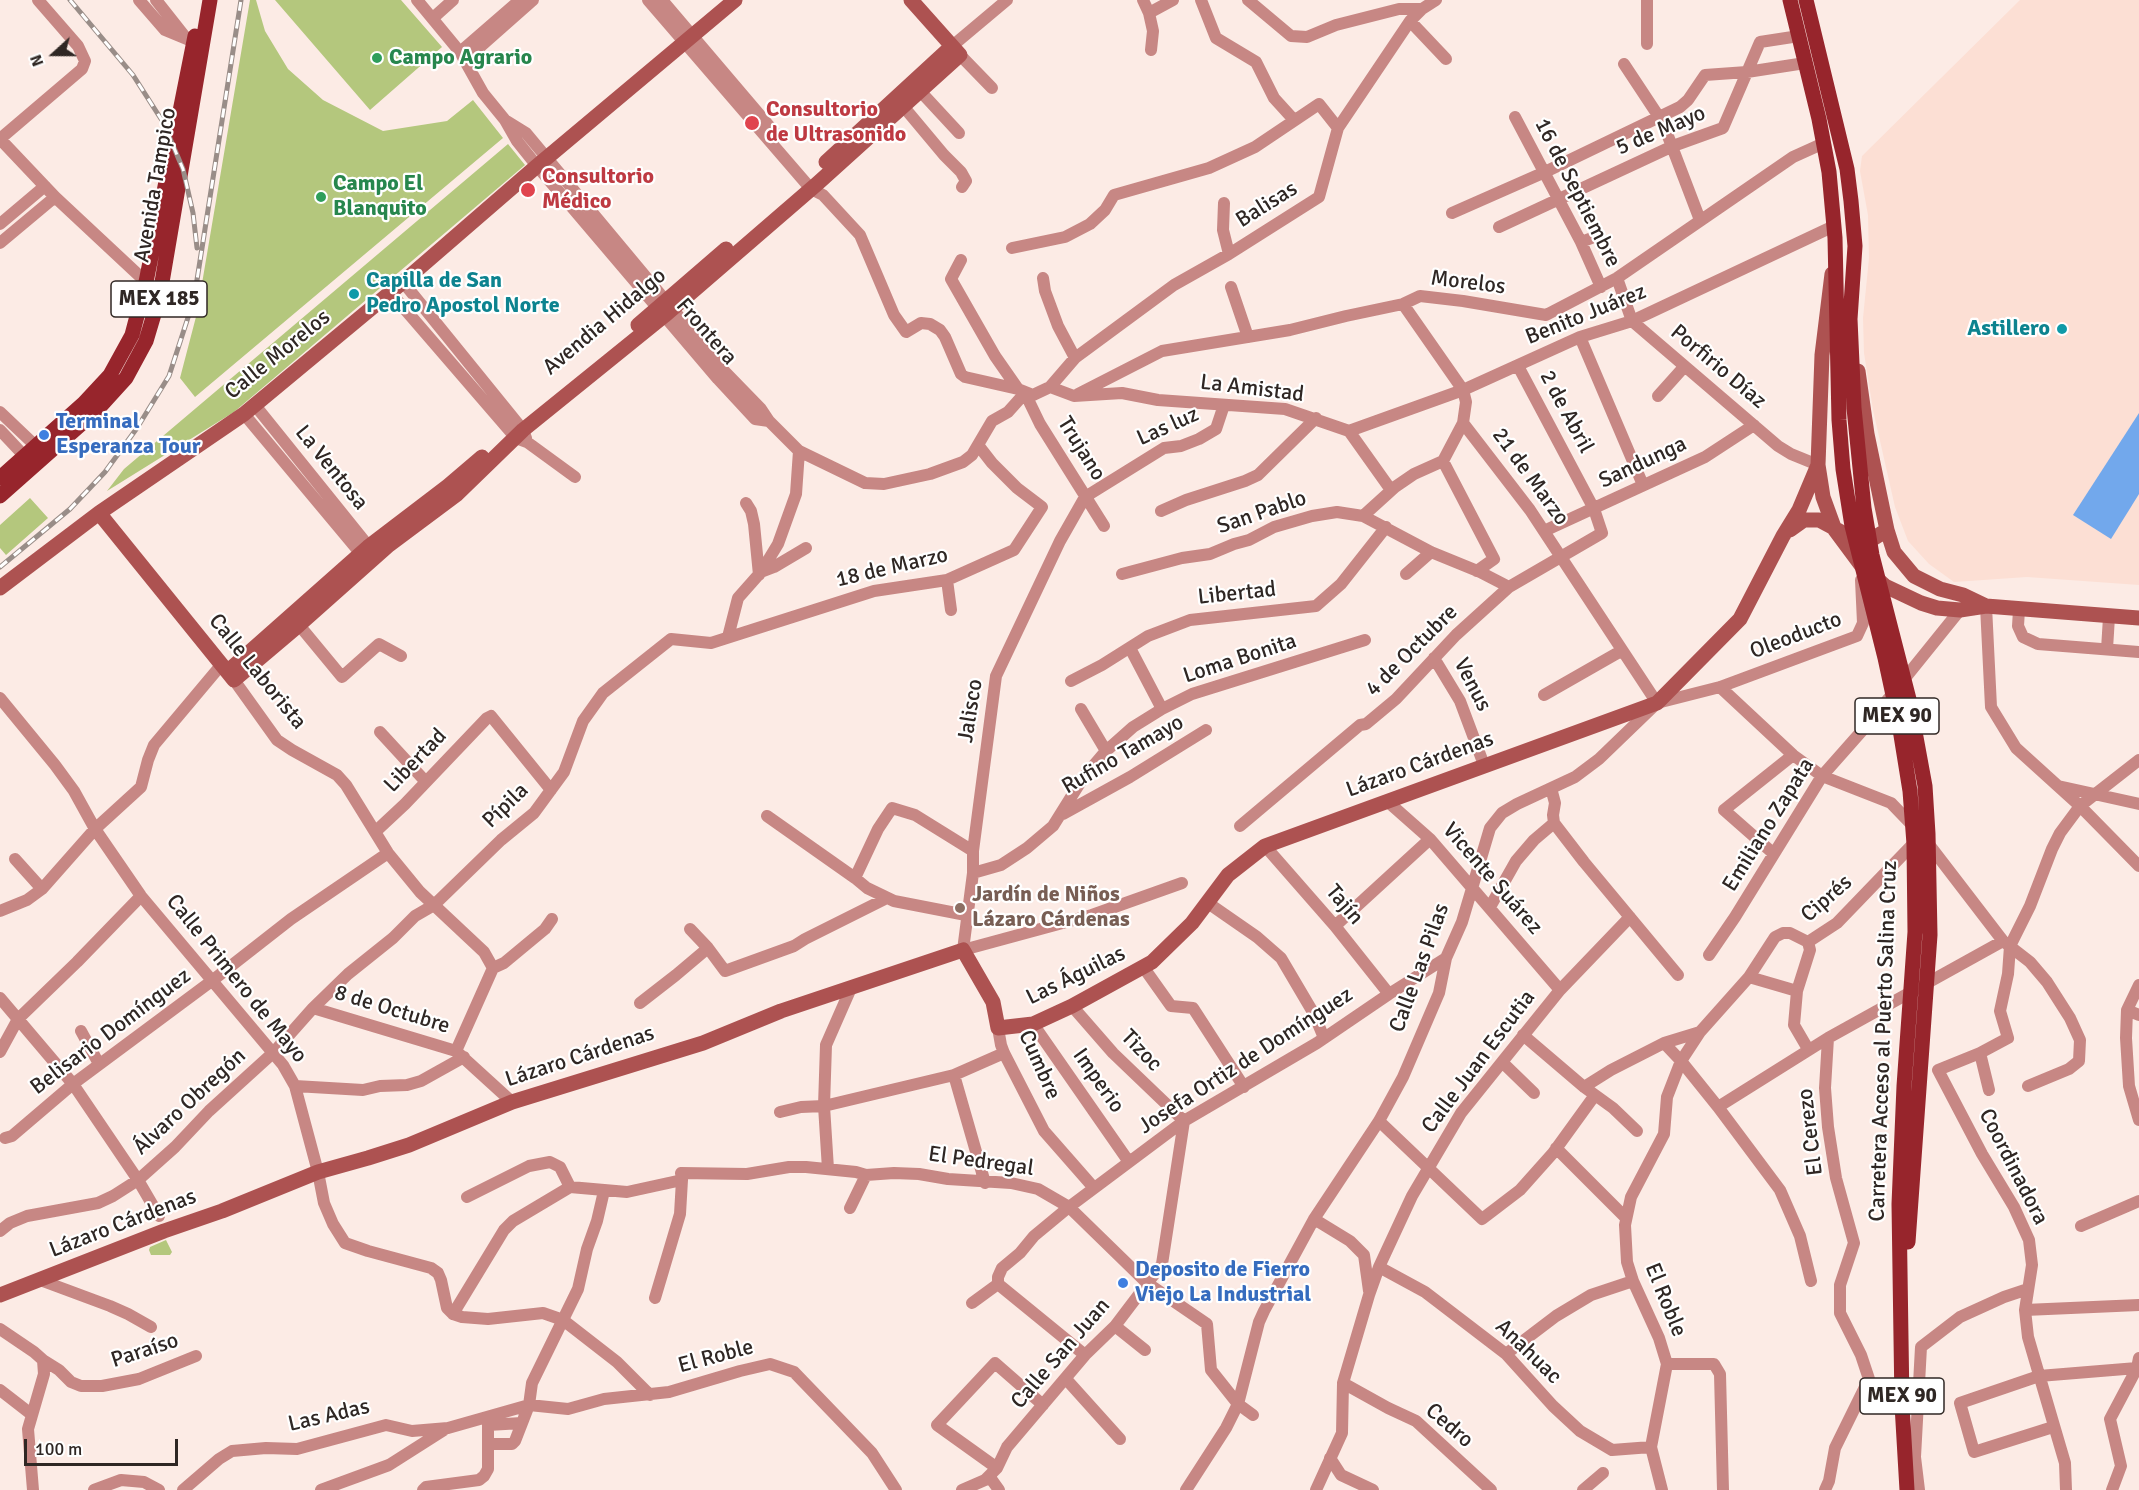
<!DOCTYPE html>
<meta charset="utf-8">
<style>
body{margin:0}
#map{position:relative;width:2139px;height:1490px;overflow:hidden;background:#fcebe5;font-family:Signika,sans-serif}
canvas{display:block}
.north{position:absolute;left:24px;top:24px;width:60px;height:60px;-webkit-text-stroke:4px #fff;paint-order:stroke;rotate:249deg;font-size:16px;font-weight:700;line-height:24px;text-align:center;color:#2f2724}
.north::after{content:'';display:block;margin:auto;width:21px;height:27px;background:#2f2724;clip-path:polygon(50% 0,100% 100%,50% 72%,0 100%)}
.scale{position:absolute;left:24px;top:1439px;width:154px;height:27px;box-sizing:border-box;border:3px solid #2f2724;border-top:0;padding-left:8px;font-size:18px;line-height:21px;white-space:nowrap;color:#2f2724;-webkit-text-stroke:4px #fff;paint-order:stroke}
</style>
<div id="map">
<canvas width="2139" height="1490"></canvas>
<div class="north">N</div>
<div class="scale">100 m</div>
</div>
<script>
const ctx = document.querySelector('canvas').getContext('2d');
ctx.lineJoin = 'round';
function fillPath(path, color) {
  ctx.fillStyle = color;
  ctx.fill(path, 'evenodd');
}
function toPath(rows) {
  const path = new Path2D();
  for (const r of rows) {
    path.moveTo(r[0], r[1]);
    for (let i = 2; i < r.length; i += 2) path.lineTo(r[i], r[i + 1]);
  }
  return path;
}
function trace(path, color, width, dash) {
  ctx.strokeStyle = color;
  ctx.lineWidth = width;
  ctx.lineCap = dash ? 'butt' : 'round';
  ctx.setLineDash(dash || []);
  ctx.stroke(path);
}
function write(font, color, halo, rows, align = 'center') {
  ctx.font = font + ' Signika,sans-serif';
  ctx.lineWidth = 4.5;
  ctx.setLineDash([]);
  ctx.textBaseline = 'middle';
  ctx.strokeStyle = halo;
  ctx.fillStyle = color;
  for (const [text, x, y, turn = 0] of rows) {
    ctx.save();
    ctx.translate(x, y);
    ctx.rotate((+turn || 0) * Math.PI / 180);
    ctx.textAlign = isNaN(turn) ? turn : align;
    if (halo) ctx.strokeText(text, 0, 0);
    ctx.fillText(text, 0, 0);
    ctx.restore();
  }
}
const built = toPath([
 [2020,0,2139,0,2139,585,2027,577,1954,582,1929,564,1908,541,1895,507,1873,410,1864,353,1863,318,1869,258,1868,215,1860,171,1862,156]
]);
const green = toPath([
 [250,0,256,0,265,31,288,69,323,100,383,131,447,121,473,100,503,138,195,397,180,378,197,313],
 [275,0,401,0,442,47,370,110],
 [508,144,525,165,234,412,107,491,124,469],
 [30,498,48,518,6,555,0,548,0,525],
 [166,1240,172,1252,170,1255,151,1255,149,1250,150,1247]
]);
const water = toPath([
 [2139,413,2139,494,2111,539,2073,515]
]);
const street = toPath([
 [38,0,78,46,85,61,82,69,0,139,55,197,146,282],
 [139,0,165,30,194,42,202,43],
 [156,0,186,38],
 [417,0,460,52,483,93,505,120,517,141,537,166,718,379,755,419,769,421],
 [648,0,811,189,823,195,860,235,894,315,906,332,921,323,930,324,940,330,945,337,961,374,965,377,1018,389,1033,395,1050,387,1074,396,1122,393,1158,400,1285,409,1349,431,1391,490],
 [662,0,775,133],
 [1143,0,1149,13,1153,31,1151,50],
 [1201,0,1216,38,1256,62,1274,98,1294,120],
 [1248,0,1291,36,1307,37,1336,25,1399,9,1422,9],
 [1647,0,1647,44],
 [1149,13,1173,0],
 [433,18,453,0],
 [1410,21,1446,59],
 [951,47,1007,0],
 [460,52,520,0],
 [960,55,992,88],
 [464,61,533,0],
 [1624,64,1663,123,1700,220],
 [921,92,959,133],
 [903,106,944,155,961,172,966,181,962,187],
 [1515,117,1581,242,1601,287],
 [505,120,526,133,726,373,761,409,769,421,799,451,865,483,884,484,930,474,963,462,972,455,992,421,1008,412,1025,393],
 [1224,203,1223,230,1229,254],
 [1452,213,1545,172,1680,107,1688,100,1705,75,1747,72,1805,63],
 [0,224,45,186],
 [1499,227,1673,146,1723,128,1760,42,1799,36],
 [1581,242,1597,236],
 [0,243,55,197],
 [1012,248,1065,237,1090,224,1105,210,1114,195,1209,168,1255,147,1319,104,1338,128],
 [961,260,951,279,995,356,1018,389],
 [1043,278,1045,291,1058,326,1075,358],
 [1617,278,1632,321,1778,446,1791,454,1818,465],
 [403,282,523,430,526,438],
 [1231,287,1248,337],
 [390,292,516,438,527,442,575,477],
 [1580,337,1643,485],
 [1050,387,1075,358,1174,285,1229,254,1319,197,1338,128,1410,21,1422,9,1436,0],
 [1025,393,1040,424,1104,526],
 [1078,394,1162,351,1290,330,1346,316,1403,304,1420,296,1463,301,1546,315,1617,278,1793,157,1824,143],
 [1658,396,1684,367],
 [254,404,374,553],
 [0,412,41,451],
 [244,414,366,560],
 [1463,423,1530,510,1657,703],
 [0,430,30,462],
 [1349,431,1463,390,1580,337,1632,321,1834,226],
 [1443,461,1494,559,1477,571],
 [746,503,751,511,754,524,759,575],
 [1161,511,1186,500,1245,481,1258,475,1316,418],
 [1363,516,1395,487,1414,474,1443,461,1463,423,1466,402,1463,390,1403,304],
 [1544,531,1705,457,1754,425],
 [761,572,778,544,796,494,799,451],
 [1122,574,1182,558,1210,554,1234,544,1249,540,1274,527,1312,516,1337,512,1363,516,1431,552,1480,572,1509,587],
 [1406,574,1431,552],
 [947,580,951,610],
 [1986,606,1991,707,2016,748,2080,806,2139,866],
 [2019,610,2018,626,2023,637,2038,644,2139,652],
 [299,625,342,677,379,644,401,656],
 [728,637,738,598,761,572,774,567,806,548],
 [1130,648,1162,709],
 [2107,649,2109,617],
 [1434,658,1460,701,1484,765],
 [234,680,277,740,292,750,337,775,346,785,388,853,420,892,484,952,493,968,456,1051],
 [1071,681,1102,665,1148,636,1190,620,1316,606,1341,584,1386,527],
 [1720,687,1793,755,1822,776,1891,803,1916,829],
 [1544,695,1621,651],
 [0,698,55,765,74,791,95,829,141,896,283,1065,295,1086,318,1172,324,1203,333,1224,345,1243,368,1251,431,1268,438,1273,441,1280,447,1308,453,1314,462,1317,488,1319,543,1313,563,1320,617,1362,650,1395],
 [1657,703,1720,687,1857,636,1863,623,1861,580],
 [1081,709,1106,751],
 [380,732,426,782],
 [2058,786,2139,804],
 [1551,788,1555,803,1553,815,1554,823,1584,862,1678,975],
 [1387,801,1430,839,1560,990],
 [1063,814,1130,777,1206,730],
 [767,816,855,878],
 [1240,826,1360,725,1366,724,1396,699,1456,635,1509,587,1602,533,1594,509,1518,366],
 [375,832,405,804,487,718,491,716,551,790],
 [1927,842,2003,941],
 [1265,846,1335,926,1389,994],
 [1774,854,1724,810,1793,755],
 [15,859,42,889],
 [973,873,1001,865,1027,848,1053,826,1083,778,1106,751,1133,727,1162,709,1192,694,1365,640],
 [1182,883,1092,915,963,950,973,873,973,851,996,676,1060,541,1085,497,1164,448,1181,446,1199,439,1216,429,1224,405],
 [1208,903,1257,937,1281,958,1314,1014,1324,1038],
 [1490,907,1516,861,1534,840,1554,823],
 [0,911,27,900,42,889,95,829,141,787,148,760,154,745,222,664],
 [966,915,894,901,867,888,855,878,878,829,892,808,915,815,973,851],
 [1335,926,1430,839],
 [690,929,708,948],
 [1808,942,1837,923,1916,841],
 [1709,955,1735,917,1822,776,1868,724,1960,610],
 [493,968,504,963,545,929,552,919],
 [1144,968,1171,1006,1193,1008,1244,1087],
 [1749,977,1797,991],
 [2139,985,2127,1010,2126,1038,2129,1086,2139,1120],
 [0,998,73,1084,138,1180,159,1216],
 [640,1003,676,975,708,948,725,971,794,946,805,939,887,898],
 [1072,1006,1113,1053,1184,1121],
 [313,1008,456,1051,512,1102],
 [2127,1010,2139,1015],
 [1033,1024,1129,1162],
 [998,1028,1001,1045,1004,1053,1044,1131,1094,1188],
 [81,1031,99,1064],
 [1523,1035,1584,1087,1613,1108,1637,1131],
 [1664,1043,1681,1061,1718,1107,1780,1190,1800,1236,1811,1281],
 [0,1052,18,1019,77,962,141,896],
 [1980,1053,1989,1090],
 [1502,1062,1534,1093],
 [954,1075,985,1183],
 [295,1086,363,1090,380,1086,407,1085,421,1081,464,1057],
 [1584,1087,1611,1070,1664,1043,1700,1032],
 [1718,1107,1828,1038,2003,941,2030,962,2047,982,2070,1018,2080,1040,2079,1061,2069,1069,2028,1086],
 [780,1112,801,1107,824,1106,954,1075,1004,1053],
 [1379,1121,1482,1219,1520,1190,1553,1153,1595,1095],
 [5,1138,12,1136,73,1084,213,980,291,919,388,853],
 [1556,1148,1626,1218],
 [828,1169,824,1106,826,1045,851,988],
 [570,1187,627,1192,682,1180,681,1173,747,1174,789,1167,806,1167,856,1172,866,1175,894,1173,919,1174,948,1179,1011,1183,1038,1189,1069,1207,1147,1283,1207,1324,1211,1370,1238,1404,1253,1415],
 [467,1197,529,1166,550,1162,560,1167,570,1187],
 [850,1208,866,1175],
 [1314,1219,1350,1241,1364,1255,1369,1291],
 [2081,1226,2139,1201],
 [0,1231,10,1223,27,1216,98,1203,113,1196,138,1180,175,1147,209,1111,274,1052,313,1008,348,974,393,938,415,916,434,905,501,840,534,813,564,772,583,721,603,693,671,639,711,643,874,591,947,580,1014,550,1042,507,1017,488,992,463,978,445],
 [1379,1267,1425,1292,1506,1354,1553,1406,1580,1431,1612,1450,1651,1447],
 [40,1280,110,1306,128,1314,151,1327],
 [998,1284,1085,1355],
 [655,1298,680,1214,682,1180],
 [972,1303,998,1284,998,1277,1002,1268,1020,1253,1034,1236,1069,1207,1184,1121,1317,1043,1389,994,1446,958],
 [2025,1310,2139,1305],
 [453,1314,504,1230,513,1221,570,1187],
 [1115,1326,1145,1350],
 [0,1329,34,1352,43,1360,44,1374,28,1429,33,1490],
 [1506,1354,1556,1316,1591,1295,1633,1281],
 [43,1360,59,1370,71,1382,81,1386,102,1386,139,1379,196,1356],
 [1667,1364,1714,1364,1720,1374,1723,1490],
 [1066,1379,1120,1439],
 [1343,1383,1388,1408,1416,1421,1491,1490],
 [0,1390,31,1414],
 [488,1425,522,1423],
 [2053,1427,1974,1452,1960,1403,2039,1376,2137,1368],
 [489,1444,512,1444,515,1441,529,1405,532,1383,578,1289,587,1249,597,1221,604,1191],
 [1330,1458,1341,1475,1373,1490],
 [997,1468,937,1425,995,1363,1043,1405],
 [989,1476,999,1490],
 [94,1490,121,1480,144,1482,159,1490],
 [183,1490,219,1459,232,1451,266,1448,297,1449,386,1425,412,1431,448,1428,529,1405,568,1409,604,1399,669,1392,740,1371,770,1364,794,1372,872,1453,896,1490],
 [321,1490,389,1465,444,1430],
 [423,1490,426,1487,479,1480,484,1476,488,1469,488,1417],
 [962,1490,985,1480,997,1468,1007,1447,1085,1355,1115,1326,1162,1264,1184,1121],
 [1186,1490,1226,1428,1238,1404,1259,1322,1264,1311,1314,1219,1379,1121,1403,1077,1439,993,1446,958,1462,922,1490,828,1502,813,1517,804,1575,777,1599,759,1654,706],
 [1316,1490,1342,1433,1343,1383,1369,1295,1379,1267,1412,1196,1461,1113,1502,1062,1560,990,1630,917],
 [1583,1490,1603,1473],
 [1662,1490,1651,1447,1667,1364,1659,1338,1633,1281,1627,1262,1625,1225,1631,1197,1664,1134,1667,1097,1681,1061,1700,1032,1749,977,1775,937,1783,933,1790,933,1808,942,1810,950,1797,991,1794,1025,1808,1049],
 [1825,1490,1829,1481,1835,1448,1869,1379,1861,1355,1840,1313,1840,1285,1854,1243,1836,1178,1828,1127,1825,1088,1828,1038],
 [1919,1490,1915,1457,1921,1347,1960,1317,2004,1297,2028,1289],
 [2066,1490,2065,1463,2028,1337,2025,1310,2032,1265,2029,1240,2014,1207,1982,1154,1938,1070,1980,1053,2008,1038,2000,1011,2008,974,2010,946,2030,906,2052,849,2060,833,2080,806,2139,760],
 [2112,1490,2121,1466,2110,1419,2137,1368,2139,1358]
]);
const secondary = toPath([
 [826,162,951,47],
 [1832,274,1822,355,1818,465,1823,497,1835,530,1861,565,1885,586,1921,603,1937,608,1960,610,1986,606,2139,618],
 [638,325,726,249],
 [1858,371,1867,434,1887,530,1894,552,1914,576,1940,589,1963,595,1986,606],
 [99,513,234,680,299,625,389,545,456,495,523,430,664,316,818,183,960,55,911,0],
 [1790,530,1804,520,1819,520,1847,535,1865,540,1874,538,1887,530],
 [0,588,99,513,244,414,403,282,537,166,735,0],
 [228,671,368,547,448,486,482,457],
 [0,1295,164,1231,222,1211,318,1172,368,1158,409,1145,512,1102,703,1043,781,1011,963,950,993,1002,998,1028,1033,1024,1072,1006,1152,962,1192,923,1228,875,1265,846,1657,703,1740,619,1783,536,1799,510,1818,465]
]);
const primary = toPath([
 [1790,0,1819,119,1829,172,1835,238,1839,420,1843,469,1852,526,1885,658,1899,723,1910,791,1914,844,1915,932,1904,1086,1899,1204,1902,1405,1907,1490],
 [1806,0,1847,169,1851,201,1855,246,1850,319,1854,408,1864,508,1872,555,1909,699,1925,786,1928,834,1930,935,1908,1242],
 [0,478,84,403,110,375,132,335,146,282,195,36],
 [0,496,96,411,126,378,146,341,160,294,210,0]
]);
const rail = toPath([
 [70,0,133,75,163,122,183,169,193,213,197,248],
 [0,567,70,509,105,472,137,428,169,376,194,299,241,0]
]);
const markers = [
 [377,58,6,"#2e9e5b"],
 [752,123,8,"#e0444e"],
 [528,190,8,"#e0444e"],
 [321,197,6,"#2e9e5b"],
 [354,294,6,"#0f9aa8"],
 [2062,329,6,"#0f9aa8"],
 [44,435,6,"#3f7fe0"],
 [960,908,6,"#8d6e63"],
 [1123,1283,6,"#3f7fe0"]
];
const shields = [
 [159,299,96],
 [1897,716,84],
 [1902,1396,84]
];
const shieldNames = [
 ["MEX 185",159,299],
 ["MEX 90",1897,716],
 ["MEX 90",1902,1396]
];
const leisureNames = [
 ["Campo Agrario",389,58],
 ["Campo El",333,184],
 ["Blanquito",333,209]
];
const healthNames = [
 ["Consultorio",766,110],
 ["de Ultrasonido",766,135],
 ["Consultorio",542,177],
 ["Médico",542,202]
];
const streetNames = [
 ["5 de Mayo",1661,131,-23],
 ["Avenida Tampico",156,185,-80],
 ["16 de Septiembre",1577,193,63],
 ["Balisas",1267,205,-32],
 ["Morelos",1468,283,7],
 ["Benito Juárez",1586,315,-22],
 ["Avendia Hidalgo",605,322,-40],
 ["Frontera",706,332,49],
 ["Calle Morelos",278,355,-39],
 ["Porfirio Díaz",1718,367,40],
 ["La Amistad",1252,389,7],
 ["2 de Abril",1566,412,62],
 ["Las luz",1168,427,-24],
 ["Trujano",1081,449,58],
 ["Sandunga",1643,463,-25],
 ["La Ventosa",331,468,51],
 ["21 de Marzo",1530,477,54],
 ["San Pablo",1262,513,-19],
 ["18 de Marzo",892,568,-13],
 ["Libertad",1237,594,-6],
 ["Oleoducto",1796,636,-21],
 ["4 de Octubre",1412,651,-45],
 ["Loma Bonita",1240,659,-18],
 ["Calle Laborista",257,672,51],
 ["Venus",1472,685,63],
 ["Jalisco",971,711,-81],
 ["Rufino Tamayo",1123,755,-30],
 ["Libertad",416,761,-46],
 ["Lázaro Cárdenas",1420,765,-20],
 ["Pípila",506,806,-44],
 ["Emiliano Zapata",1769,825,-58],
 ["Vicente Suárez",1492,879,49],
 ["Ciprés",1827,899,-41],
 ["Tajín",1344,905,50],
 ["Calle Las Pilas",1420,968,-70],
 ["Las Águilas",1076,976,-26],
 ["Calle Primero de Mayo",236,979,51],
 ["8 de Octubre",392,1010,17],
 ["Belisario Domínguez",111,1032,-37],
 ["Carretera Acceso al Puerto Salina Cruz",1884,1041,-88],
 ["Tizoc",1141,1051,46],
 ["Lázaro Cárdenas",580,1057,-18],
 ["Josefa Ortiz de Domínguez",1246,1061,-33],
 ["Calle Juan Escutia",1479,1062,-53],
 ["Cumbre",1039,1065,66],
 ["Imperio",1098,1081,55],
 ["Álvaro Obregón",190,1102,-43],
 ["El Cerezo",1811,1132,-97],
 ["El Pedregal",981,1162,8],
 ["Coordinadora",2013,1167,63],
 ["Lázaro Cárdenas",123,1224,-21],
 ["El Roble",1665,1300,68],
 ["Paraíso",145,1351,-18],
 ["Anahuac",1528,1352,44],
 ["Calle San Juan",1061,1354,-49],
 ["El Roble",716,1357,-15],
 ["Las Adas",329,1416,-13],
 ["Cedro",1449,1426,41]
];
const cultureNames = [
 ["Capilla de San",366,281],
 ["Pedro Apostol Norte",366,306],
 ["Astillero",2050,329,"right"]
];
const shopNames = [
 ["Terminal",56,422],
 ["Esperanza Tour",56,447],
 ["Deposito de Fierro",1135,1270],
 ["Viejo La Industrial",1135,1295]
];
const educationNames = [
 ["Jardín de Niños",972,895],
 ["Lázaro Cárdenas",972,920]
];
fillPath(built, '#fcdfd4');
fillPath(green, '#b4c77d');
fillPath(water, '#72a8ec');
trace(street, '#c78784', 12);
trace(secondary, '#ad5251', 15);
trace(primary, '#97252c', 15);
trace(rail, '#998d88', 5);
trace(rail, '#fff', 3, [9]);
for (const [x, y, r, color] of markers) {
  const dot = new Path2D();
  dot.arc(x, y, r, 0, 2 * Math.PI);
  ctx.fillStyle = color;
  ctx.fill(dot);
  trace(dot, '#fff', 2);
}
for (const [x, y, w] of shields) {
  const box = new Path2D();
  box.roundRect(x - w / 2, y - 18, w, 36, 4.5);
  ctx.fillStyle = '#fff';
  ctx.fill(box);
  trace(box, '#2f2724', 1.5);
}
write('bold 21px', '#2f2724', null, shieldNames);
write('bold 22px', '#27864d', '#fff', leisureNames, 'left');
write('bold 22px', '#be3a42', '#fff', healthNames, 'left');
write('22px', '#2f2724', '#fff', streetNames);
write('bold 22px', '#0d838f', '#fff', cultureNames, 'left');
write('bold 22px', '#366cbe', '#fff', shopNames, 'left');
write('bold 22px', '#785e54', '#fff', educationNames, 'left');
</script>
